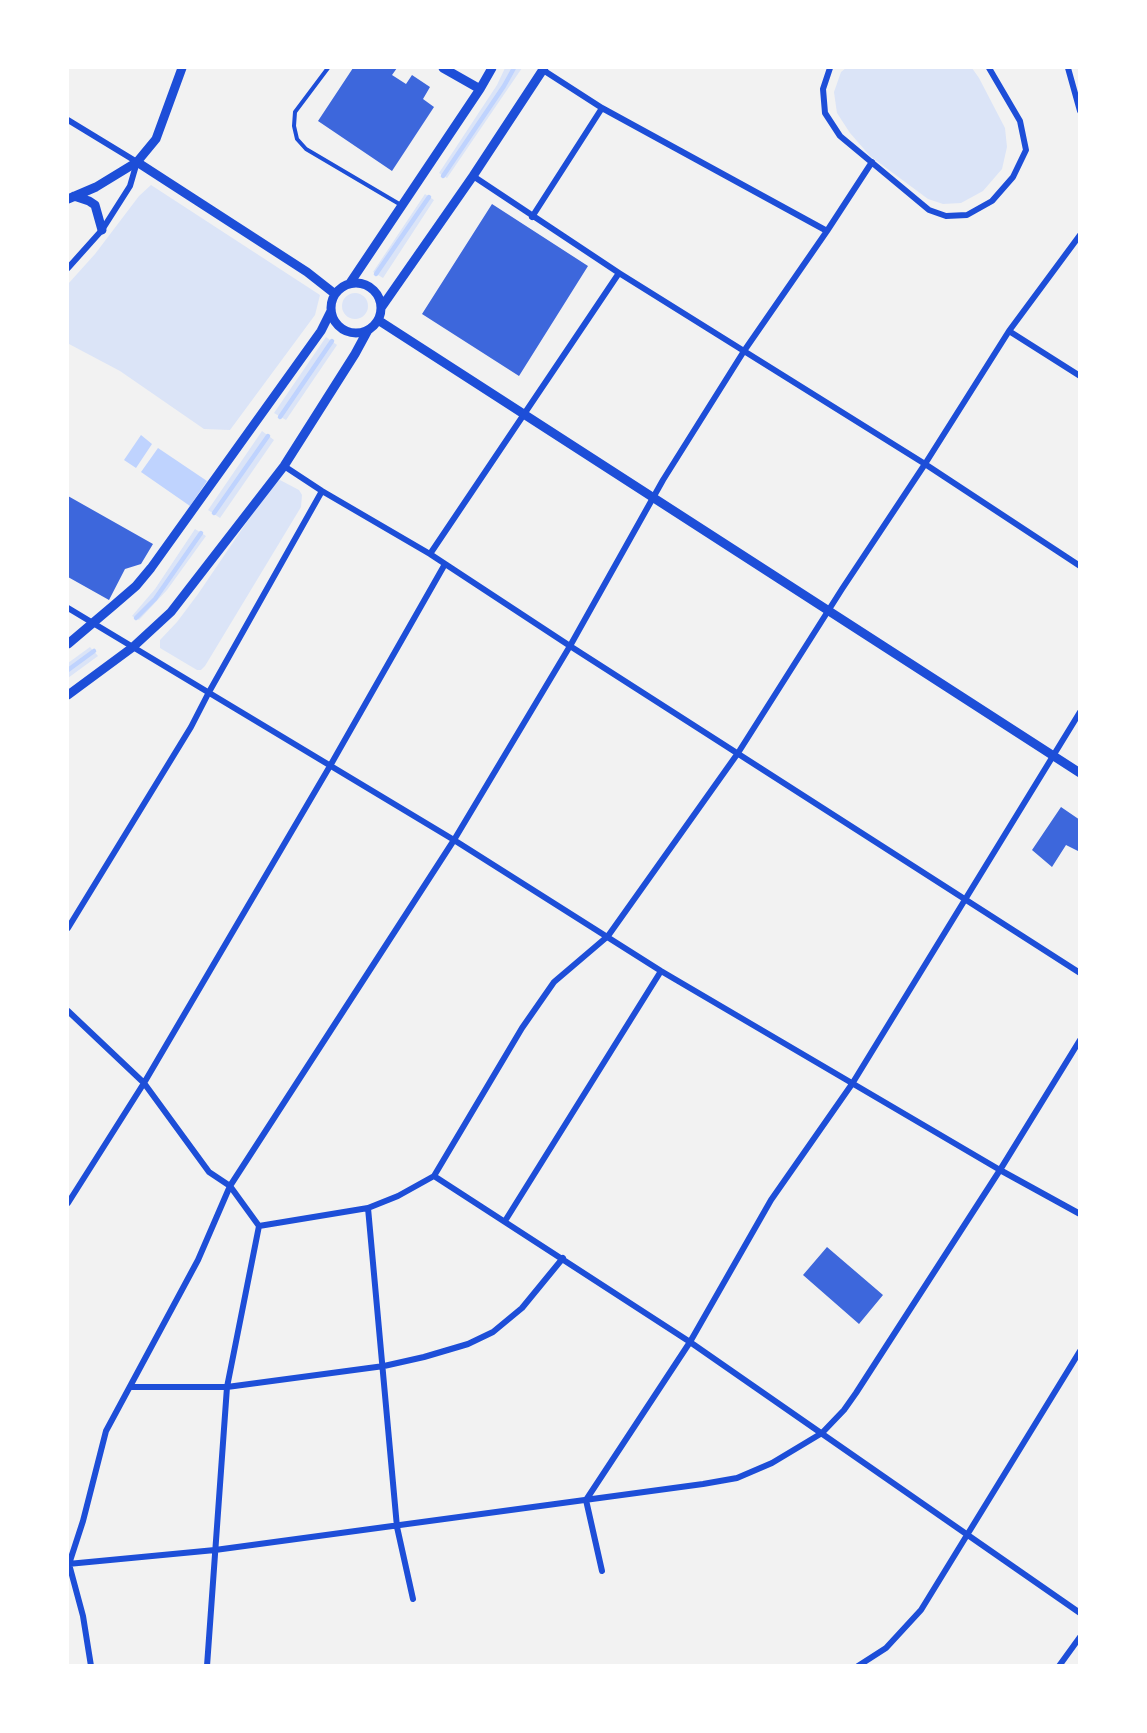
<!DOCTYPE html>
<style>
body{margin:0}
#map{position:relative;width:1147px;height:1733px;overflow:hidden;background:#f2f2f2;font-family:"Fira Sans",sans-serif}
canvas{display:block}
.frame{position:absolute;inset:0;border:69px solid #fff;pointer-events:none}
</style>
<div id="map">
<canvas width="1147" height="1733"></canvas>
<div class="frame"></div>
</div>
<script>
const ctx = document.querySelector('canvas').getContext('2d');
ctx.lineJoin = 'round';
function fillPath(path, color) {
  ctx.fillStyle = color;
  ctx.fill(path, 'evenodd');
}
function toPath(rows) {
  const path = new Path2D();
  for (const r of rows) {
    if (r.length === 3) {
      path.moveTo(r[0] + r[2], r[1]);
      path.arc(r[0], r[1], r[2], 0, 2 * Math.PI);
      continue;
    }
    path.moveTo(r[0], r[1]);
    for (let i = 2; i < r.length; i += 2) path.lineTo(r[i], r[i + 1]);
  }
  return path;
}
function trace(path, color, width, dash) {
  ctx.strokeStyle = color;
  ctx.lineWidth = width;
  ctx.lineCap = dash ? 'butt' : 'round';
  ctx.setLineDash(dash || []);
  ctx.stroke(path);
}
const green = toPath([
 [505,68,522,68,447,178,439,173,497,85],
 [846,68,972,68,979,78,1005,128,1007,147,1002,169,983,191,961,203,943,204,928,199,870,156,850,133,837,113,834,92,841,72],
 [151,185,320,295,315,315,230,430,204,429,120,371,69,344,68,346,68,284,95,254,139,196],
 [425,194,434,200,383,278,373,272],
 [355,306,13],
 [326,337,337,345,286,420,274,413],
 [262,431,274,440,220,518,208,510],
 [280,480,299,490,302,495,301,507,205,666,201,670,197,670,160,648,160,640,177,622,198,594,272,485],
 [195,529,206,536,167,590,139,620,132,616,155,589],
 [90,647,98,656,68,678,68,663]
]);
const water = toPath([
 [141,435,152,444,136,468,124,460],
 [158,448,207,481,190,506,141,472]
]);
const stream = toPath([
 [443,176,504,86,514,68],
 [376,274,429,197],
 [280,417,332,341],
 [214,513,268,436],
 [136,618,155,599,201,533],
 [68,670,94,651]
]);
const building = toPath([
 [353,68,397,68,392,75,406,84,412,75,430,87,423,99,434,107,392,171,318,121],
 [492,204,588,266,519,376,422,314],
 [68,496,153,544,141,564,125,569,109,600,68,577],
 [1061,807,1080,820,1080,852,1066,845,1052,867,1032,850],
 [827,1247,883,1295,859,1324,803,1275]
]);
const service = toPath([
 [328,68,295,112,294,126,297,139,306,149,401,205]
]);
const minor = toPath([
 [830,68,823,89,825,113,840,136,929,210,946,216,967,215,992,201,1013,177,1026,150,1020,121,989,68],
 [1068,68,1080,111],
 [543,70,602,108,827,231],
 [68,120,137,162,130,186,102,230,68,268],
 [473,176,619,273,925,464,1080,566],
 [532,217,602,108],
 [1009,331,1080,376],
 [284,466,322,491,430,554,570,646,1080,973],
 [430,554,619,273],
 [68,608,454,840,661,971,1000,1170,1080,1214],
 [68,928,191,727,209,692,322,491],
 [68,1011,144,1083,209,1172,230,1186,259,1226],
 [434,1176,690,1342,1080,1613],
 [68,1203,144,1083,330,766,445,564],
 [368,1208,397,1527,413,1599],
 [505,1221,661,971],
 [259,1226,368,1208,398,1196,434,1176,522,1028,554,982,608,936,738,753,842,589,925,464,1009,331,1080,235],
 [130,1387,227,1387,384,1366,424,1357,468,1344,493,1332,522,1308,563,1258],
 [68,1564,215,1550,703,1484,737,1478,772,1463,822,1433,844,1410,856,1393,1000,1170,1080,1040],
 [69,1564,83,1521,106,1431,198,1260,230,1186,454,840,570,646,663,480,744,351,827,231,872,162],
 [69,1564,83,1616,91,1666],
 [602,1571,586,1500,690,1342,771,1200,852,1084,1080,712],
 [207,1666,227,1387,259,1226],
 [858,1666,886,1648,921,1610,1080,1351],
 [1059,1666,1080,1637]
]);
const tertiary = toPath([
 [443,68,480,89],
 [137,162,307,272,335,294],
 [74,196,89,201,95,205,102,230],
 [68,199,96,187,137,162,156,139,182,68],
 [350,283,480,89,492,68],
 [356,308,25],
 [381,308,473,176,544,68],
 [378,320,1080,773],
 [68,644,114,605,136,586,151,568,321,331,331,311],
 [68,695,133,647,171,612,284,466,355,354,368,330]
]);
fillPath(green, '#dbe4f7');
fillPath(water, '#bfd3fe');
trace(stream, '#bfd3fe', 4.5);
fillPath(building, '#3d67dc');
trace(service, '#1d4ed8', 4);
trace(minor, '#1d4ed8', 6);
trace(tertiary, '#1d4ed8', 9);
</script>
